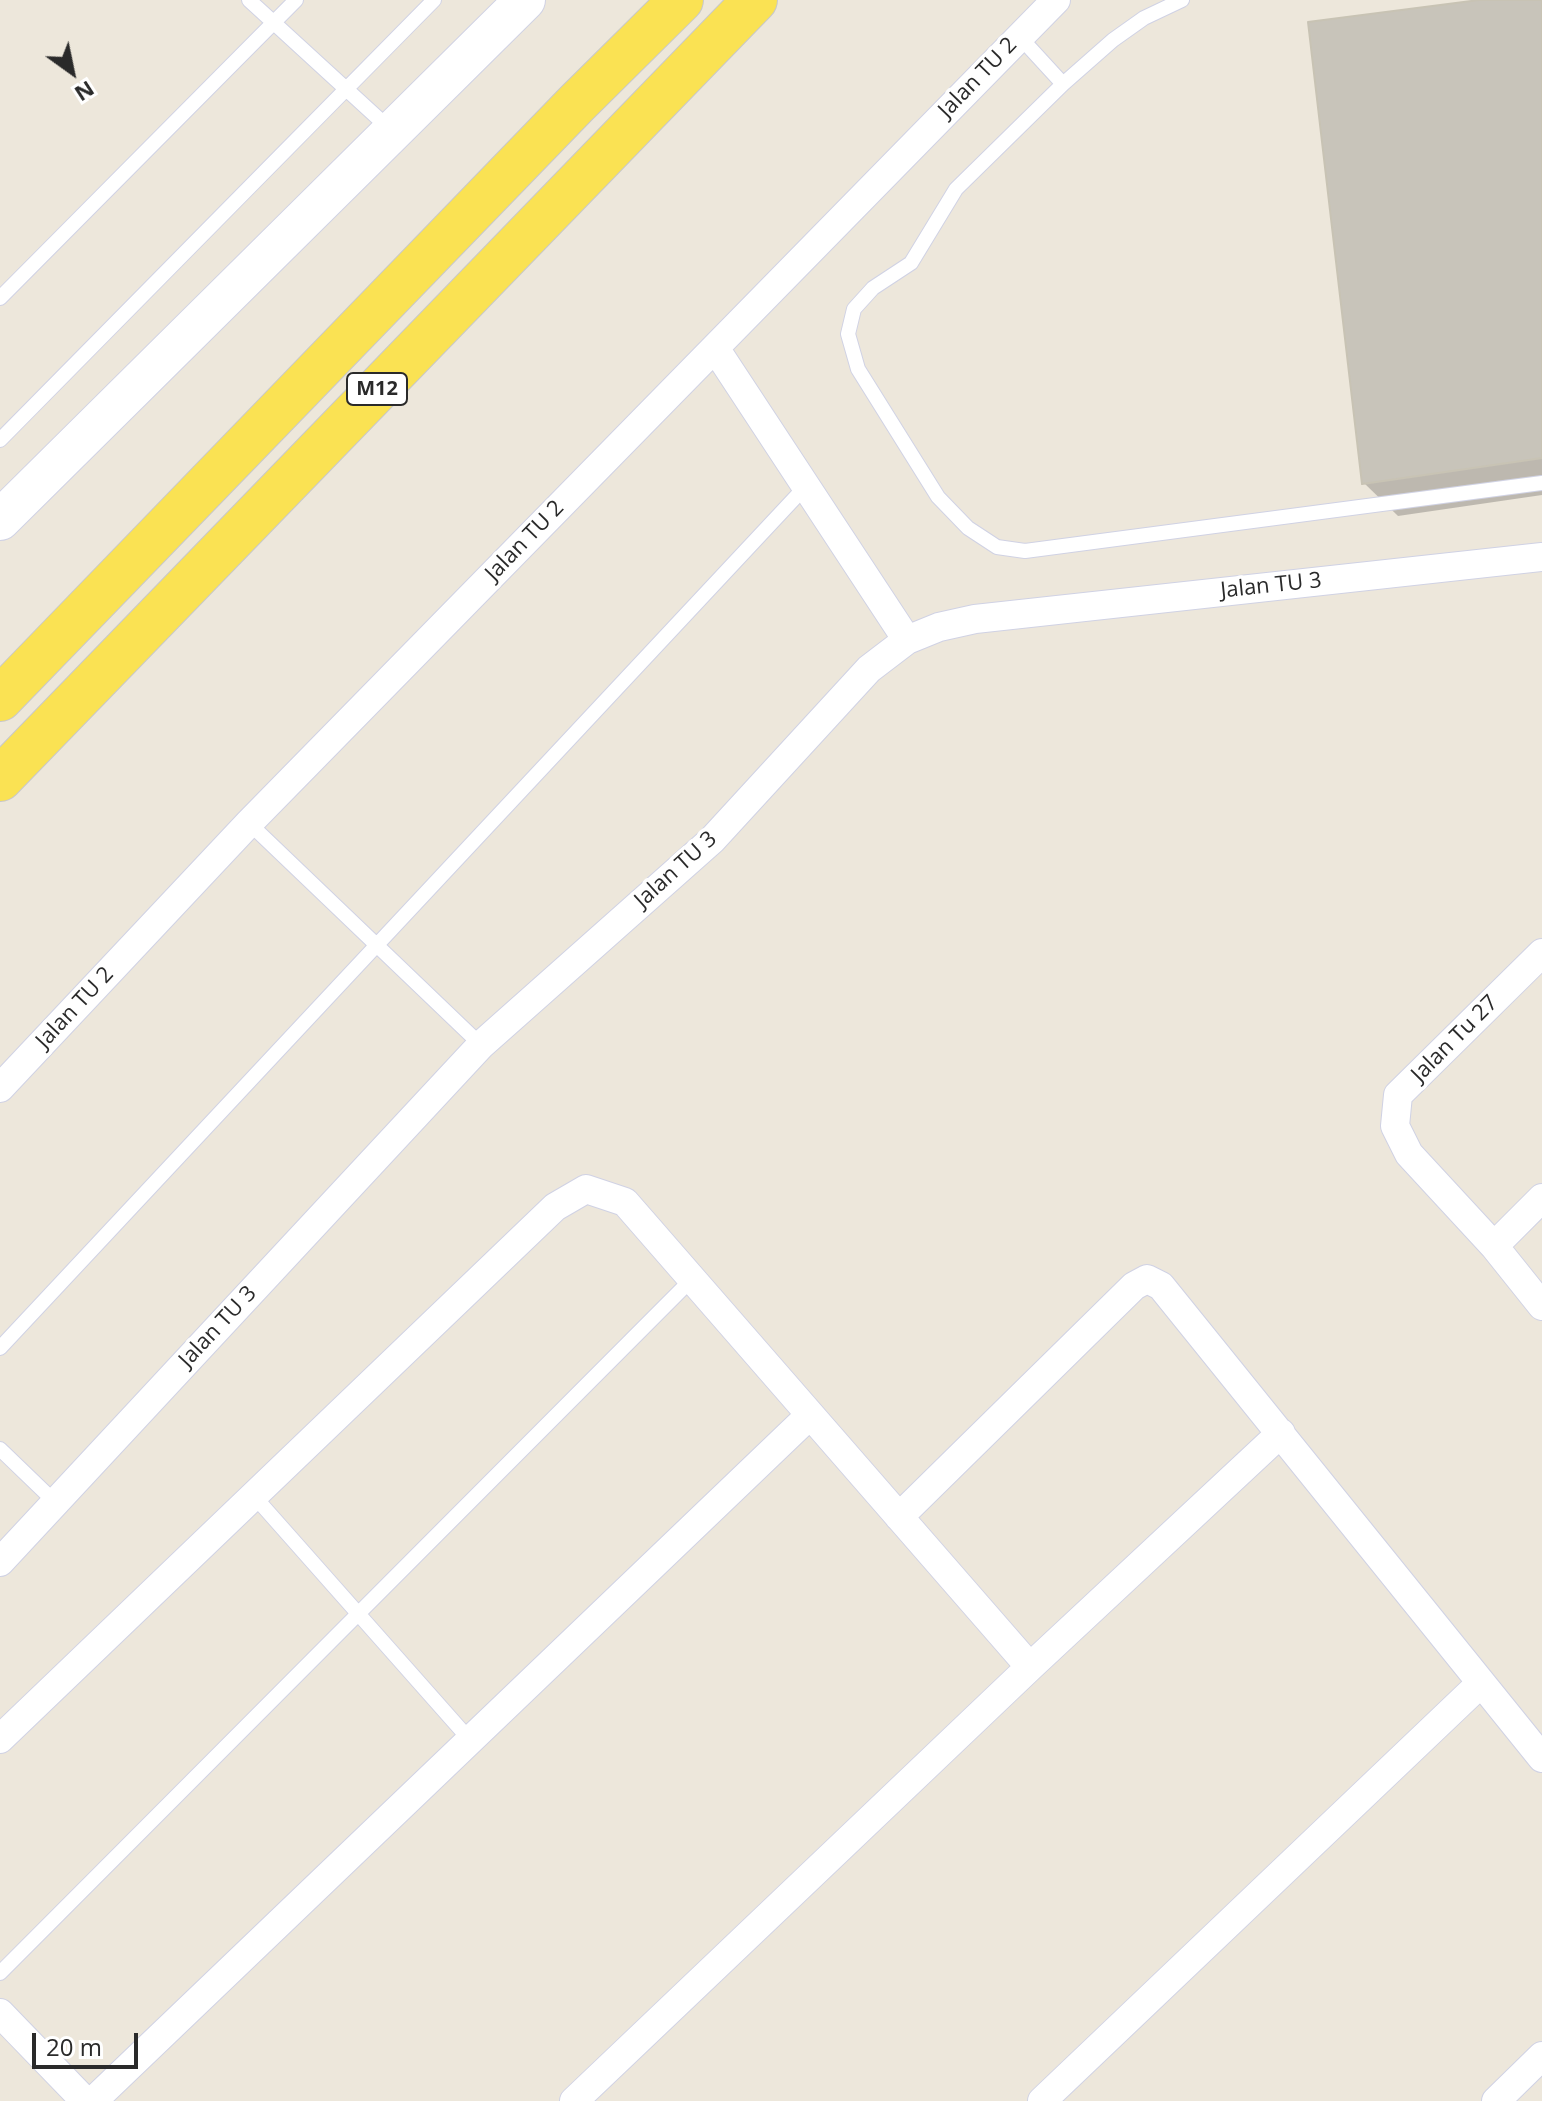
<!DOCTYPE html>
<style>
body{margin:0}
#map{position:relative;width:1542px;height:2101px;overflow:hidden;background:#ede7db;font-family:"Open Sans",sans-serif}
canvas{display:block}
.north{position:absolute;left:32px;top:32px;width:80px;height:80px;-webkit-text-stroke:6px #fff;paint-order:stroke;rotate:147deg;font-size:22px;font-weight:700;line-height:32px;text-align:center;color:#2a2a2a}
.north::after{content:'';display:block;margin:auto;width:28px;height:36px;background:#2a2a2a;clip-path:polygon(50% 0,100% 100%,50% 72%,0 100%)}
.scale{position:absolute;left:32px;top:2033px;width:106px;height:36px;box-sizing:border-box;border:4px solid #2a2a2a;border-top:0;padding-left:10px;font-size:24px;line-height:28px;white-space:nowrap;color:#2a2a2a;-webkit-text-stroke:6px #fff;paint-order:stroke}
</style>
<div id="map">
<canvas width="1542" height="2101"></canvas>
<div class="north">N</div>
<div class="scale">20 m</div>
</div>
<script>
const ctx = document.querySelector('canvas').getContext('2d');
ctx.lineJoin = 'round';
function fillPath(path, color) {
  ctx.fillStyle = color;
  ctx.fill(path, 'evenodd');
}
function toPath(rows) {
  const path = new Path2D();
  for (const r of rows) {
    path.moveTo(r[0], r[1]);
    for (let i = 2; i < r.length; i += 2) path.lineTo(r[i], r[i + 1]);
  }
  return path;
}
function trace(path, color, width, dash) {
  ctx.strokeStyle = color;
  ctx.lineWidth = width;
  ctx.lineCap = dash ? 'butt' : 'round';
  ctx.setLineDash(dash || []);
  ctx.stroke(path);
}
function write(font, color, halo, rows, align = 'center') {
  ctx.font = font + ' "Open Sans",sans-serif';
  ctx.lineWidth = 7;
  ctx.setLineDash([]);
  ctx.textBaseline = 'middle';
  ctx.strokeStyle = halo;
  ctx.fillStyle = color;
  for (const [text, x, y, turn = 0] of rows) {
    ctx.save();
    ctx.translate(x, y);
    ctx.rotate((+turn || 0) * Math.PI / 180);
    ctx.textAlign = isNaN(turn) ? turn : align;
    if (halo) ctx.strokeText(text, 0, 0);
    ctx.fillText(text, 0, 0);
    ctx.restore();
  }
}
const shadow = toPath([
 [1481,0,1542,0,1542,495,1398,516,1364,483]
]);
const building = toPath([
 [1542,0,1542,458,1362,484,1308,22,1479,0,1542,0]
]);
const lane = toPath([
 [249,0,392,131],
 [1182,0,1144,18,1113,40,1063,84,956,189,911,263,873,288,854,309,848,334,858,369,938,497,968,528,997,547,1025,551,1542,483],
 [1019,36,1063,84],
 [0,298,296,0],
 [0,440,434,0],
 [249,823,481,1045],
 [0,1348,806,486],
 [0,1449,55,1502],
 [254,1496,470,1740],
 [0,1973,692,1279]
]);
const street = toPath([
 [715,348,907,640],
 [1542,953,1398,1095,1395,1126,1409,1154,1494,1246,1542,1306],
 [0,1088,249,823,1056,0],
 [1494,1246,1542,1198],
 [899,1517,1134,1286,1147,1279,1161,1286,1542,1758],
 [0,1562,481,1045,712,840,869,669,907,640,939,627,975,619,1542,557],
 [0,1739,555,1207,586,1189,625,1202,1030,1667],
 [0,2013,85,2101],
 [93,2101,810,1415],
 [574,2101,1030,1667,1281,1433],
 [1042,2101,1481,1683],
 [1496,2101,1542,2056]
]);
const secondary = toPath([
 [0,520,525,0]
]);
const primary = toPath([
 [0,699,576,104,681,0],
 [0,779,755,0]
]);
const shields = [
 [377,389,60]
];
const shieldNames = [
 ["M12",377,389]
];
const streetNames = [
 ["Jalan TU 2",978,78,-46],
 ["Jalan TU 2",525,541,-46],
 ["Jalan TU 3",1271,586,-6],
 ["Jalan TU 3",676,870,-42],
 ["Jalan TU 2",75,1008,-47],
 ["Jalan Tu 27",1455,1039,-45],
 ["Jalan TU 3",218,1327,-47]
];
fillPath(shadow, '#0003');
fillPath(building, '#c8c4ba');
trace(building, '#c8c3b4', 2);
trace(lane, '#d0d2e4', 16);
trace(street, '#d0d2e4', 30);
trace(secondary, '#d0d2e4', 42);
trace(primary, '#c8c8c8', 46);
trace(lane, '#fff', 14);
trace(street, '#fff', 28);
trace(secondary, '#fff', 40);
trace(primary, '#fae253', 44);
for (const [x, y, w] of shields) {
  const box = new Path2D();
  box.roundRect(x - w / 2, y - 16, w, 32, 6);
  ctx.fillStyle = '#fff';
  ctx.fill(box);
  trace(box, '#2a2a2a', 2);
}
write('bold 20px', '#2a2a2a', null, shieldNames);
write('22px', '#2a2a2a', '#fff', streetNames);
</script>
